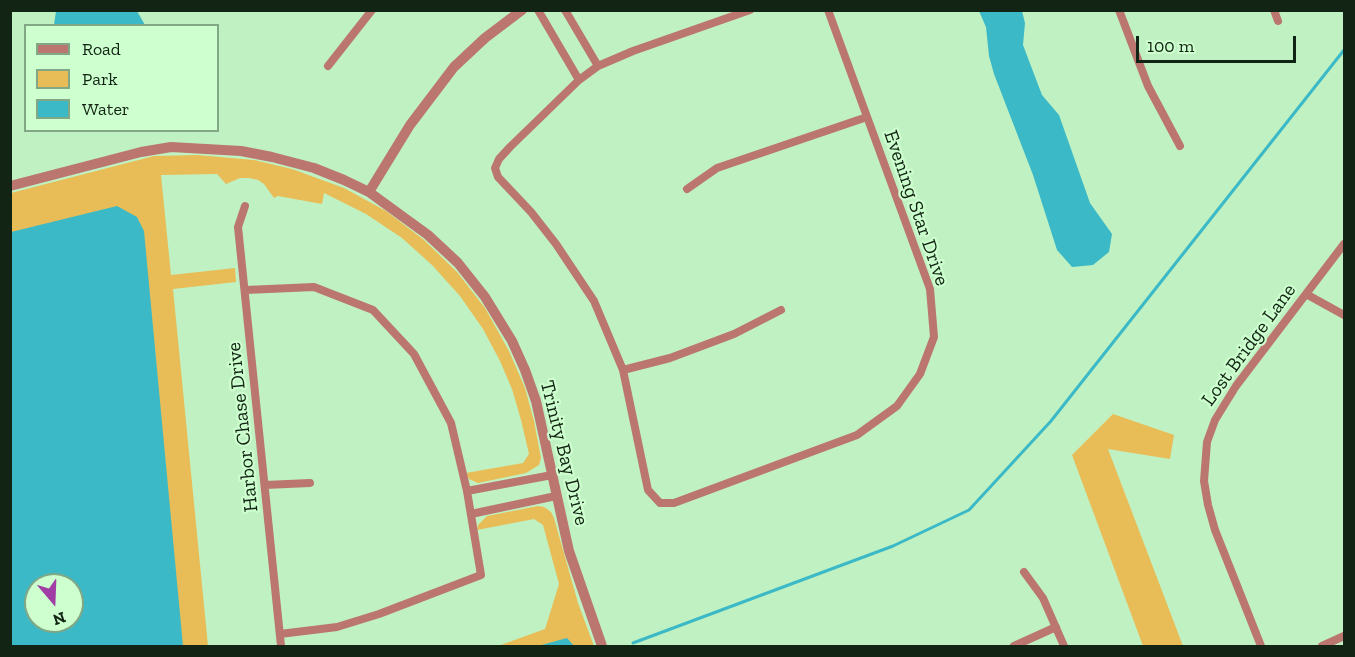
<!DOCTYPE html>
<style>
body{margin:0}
#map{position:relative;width:1355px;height:657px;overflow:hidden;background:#c0f1c2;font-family:"Zilla Slab",serif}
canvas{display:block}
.frame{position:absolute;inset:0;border:12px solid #122413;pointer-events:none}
.legend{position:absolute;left:24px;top:24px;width:195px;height:108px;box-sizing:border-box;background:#cdffcf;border:2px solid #82a784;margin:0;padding:8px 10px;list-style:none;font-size:18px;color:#122413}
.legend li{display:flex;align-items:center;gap:12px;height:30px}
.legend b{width:30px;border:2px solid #82a784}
.north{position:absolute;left:24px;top:573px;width:60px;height:60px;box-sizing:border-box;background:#cdffcf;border:2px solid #82a784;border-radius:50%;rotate:161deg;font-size:16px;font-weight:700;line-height:24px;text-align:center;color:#122413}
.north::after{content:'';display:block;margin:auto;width:21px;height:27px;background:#a13ea5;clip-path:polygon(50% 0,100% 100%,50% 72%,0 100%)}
.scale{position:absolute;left:1136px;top:36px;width:160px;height:27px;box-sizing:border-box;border:3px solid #122413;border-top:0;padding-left:8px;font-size:18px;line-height:21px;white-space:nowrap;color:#122413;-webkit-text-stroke:4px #cdffcf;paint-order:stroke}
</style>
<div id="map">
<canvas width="1355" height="657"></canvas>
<div class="frame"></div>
<ul class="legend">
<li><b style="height:8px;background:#bb766f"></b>Road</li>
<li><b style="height:16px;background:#e8bd57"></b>Park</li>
<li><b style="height:16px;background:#3bb9c7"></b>Water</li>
</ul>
<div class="north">N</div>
<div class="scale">100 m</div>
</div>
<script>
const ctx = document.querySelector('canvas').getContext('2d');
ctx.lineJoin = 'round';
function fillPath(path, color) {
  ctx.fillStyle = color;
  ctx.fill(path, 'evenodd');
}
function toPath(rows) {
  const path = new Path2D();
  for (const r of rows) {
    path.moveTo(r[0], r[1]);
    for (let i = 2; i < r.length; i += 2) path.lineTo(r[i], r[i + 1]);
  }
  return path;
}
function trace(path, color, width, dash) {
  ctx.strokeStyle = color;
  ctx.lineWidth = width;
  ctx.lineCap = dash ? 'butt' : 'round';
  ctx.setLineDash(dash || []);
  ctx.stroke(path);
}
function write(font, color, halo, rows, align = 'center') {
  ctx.font = font + ' "Zilla Slab",serif';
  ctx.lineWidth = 4.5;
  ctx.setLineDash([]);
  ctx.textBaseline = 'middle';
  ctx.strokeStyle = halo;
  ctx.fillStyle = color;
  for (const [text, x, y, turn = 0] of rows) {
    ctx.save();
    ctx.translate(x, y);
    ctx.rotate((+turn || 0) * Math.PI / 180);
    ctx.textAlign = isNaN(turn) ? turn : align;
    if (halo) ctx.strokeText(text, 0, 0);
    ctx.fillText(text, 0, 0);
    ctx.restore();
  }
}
const green = toPath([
 [197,155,254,160,292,169,344,188,386,211,424,240,457,272,485,308,509,351,525,388,534,421,541,458,539,465,526,473,478,483,469,479,466,473,523,463,529,454,521,420,512,389,500,361,483,329,460,296,432,265,402,238,366,214,324,193,322,204,278,196,274,198,264,184,258,180,249,178,240,178,226,184,217,174,161,175,171,275,235,268,236,282,173,289,208,646,11,646,11,193,154,156],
 [36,585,72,585,72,621,36,621],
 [1113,414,1174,435,1170,459,1108,449,1183,646,1143,646,1072,455],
 [538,506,544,507,551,512,554,518,578,603,594,646,498,646,545,629,559,584,543,525,534,519,477,530,478,525,487,516]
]);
const water = toPath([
 [56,11,137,11,145,25,54,25],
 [979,11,1022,11,1025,23,1023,45,1042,95,1059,115,1090,203,1112,234,1109,252,1093,265,1072,267,1057,250,1033,175,994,74,989,56,986,27],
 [117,206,137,217,144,231,183,646,11,646,11,232],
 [36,585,72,585,72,621,36,621],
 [567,638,574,646,538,646]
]);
const stream = toPath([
 [633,643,893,546,969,510,1051,421,1344,50]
]);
const minor = toPath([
 [538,10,579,80],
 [565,10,598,66],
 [750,10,633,51,598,66,579,80,510,147,499,159,495,168,498,177,531,212,556,244,594,301,623,370,648,490,660,503,674,503,857,435,897,406,920,374,934,337,930,289,828,10],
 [1119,10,1148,86,1180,146],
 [1274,10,1278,21],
 [328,66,372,10],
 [687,189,717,168,867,117],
 [245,206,238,227,281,646],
 [246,290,314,287,373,310,414,354,451,423,467,491,481,575,379,614,337,627,280,634],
 [1306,294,1344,315],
 [623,370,670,358,734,334,781,310],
 [265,485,310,483],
 [467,491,552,475],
 [471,514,556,496],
 [1024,572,1043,598,1064,646],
 [1014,646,1056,627],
 [1261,646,1215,530,1208,505,1204,481,1207,442,1215,420,1236,386,1344,244],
 [1322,646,1344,636]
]);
const tertiary = toPath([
 [10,186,141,152,171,147,241,151,272,157,314,168,344,180,369,192,428,235,458,263,485,297,512,341,525,370,536,401,569,551,602,646],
 [369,192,410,125,454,67,485,38,522,10]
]);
const streetNames = [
 ["Evening Star Drive",916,208,71],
 ["Lost Bridge Lane",1249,345,-54],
 ["Harbor Chase Drive",243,427,-96],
 ["Trinity Bay Drive",564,453,76]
];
fillPath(green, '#e8bd57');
fillPath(water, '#3bb9c7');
trace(stream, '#3bb9c7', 3);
trace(minor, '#bb766f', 8);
trace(tertiary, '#bb766f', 10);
write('20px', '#122413', '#cdffcf', streetNames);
</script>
